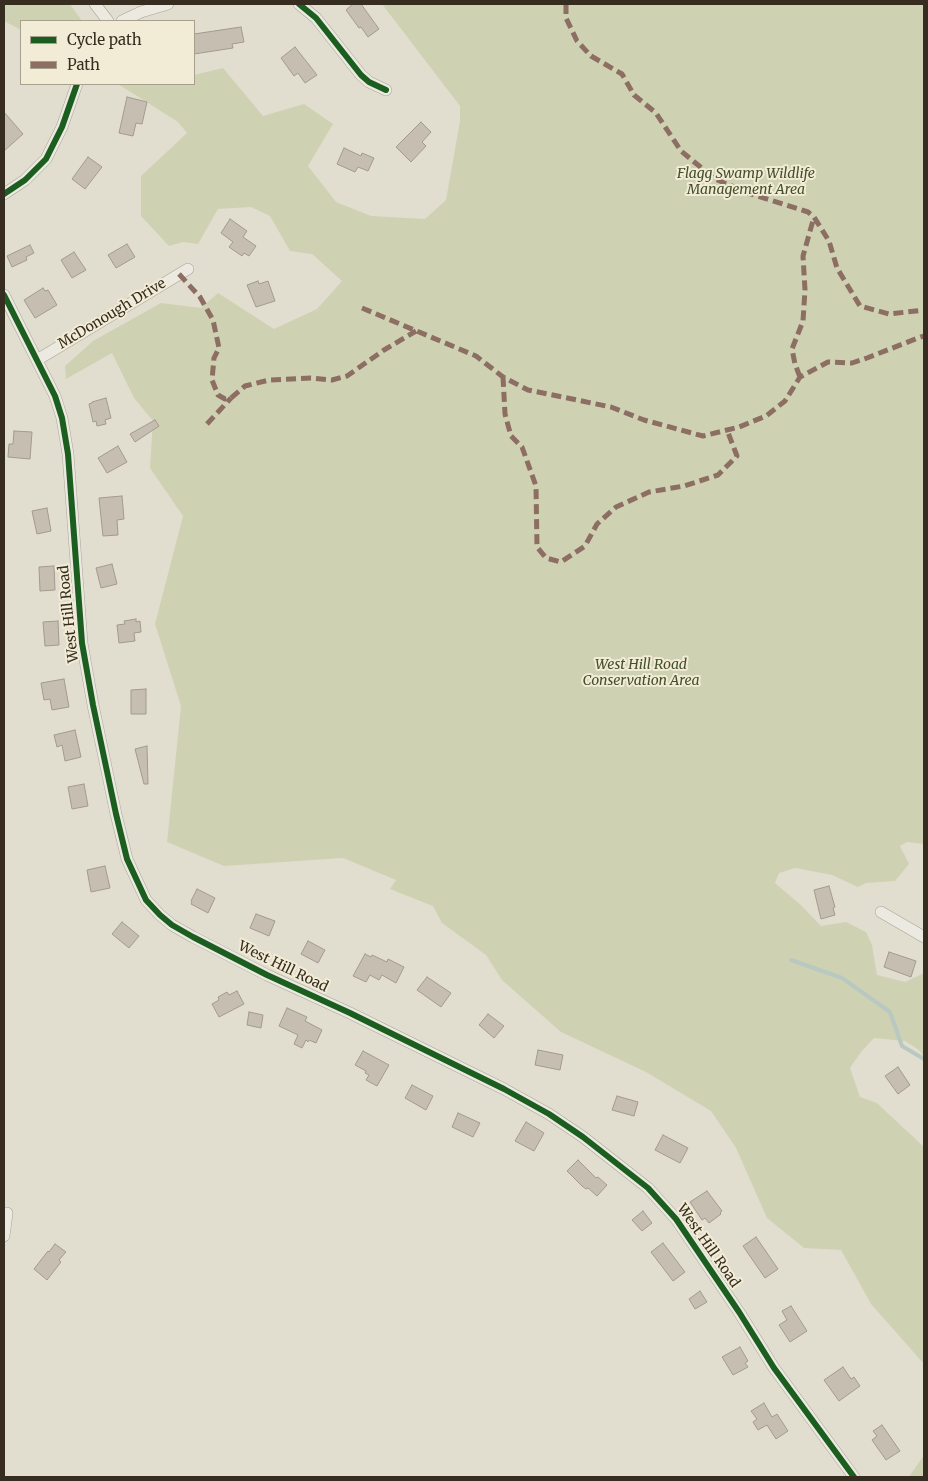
<!DOCTYPE html>
<style>
body{margin:0}
#map{position:relative;width:928px;height:1481px;overflow:hidden;background:#e2decf;font-family:Merriweather,serif}
canvas{display:block}
.frame{position:absolute;inset:0;border:5px solid #362d20;pointer-events:none}
.legend{position:absolute;left:20px;top:20px;width:175px;height:65px;box-sizing:border-box;background:#f2ecd6;border:1px solid #a7a08d;margin:0;padding:6px 9px;list-style:none;font-size:15px;color:#362d20}
.legend li{display:flex;align-items:center;gap:10px;height:25px}
.legend b{width:25px;border:1px solid #a7a08d}
</style>
<div id="map">
<canvas width="928" height="1481"></canvas>
<div class="frame"></div>
<ul class="legend">
<li><b style="height:6px;background:#1b5e20"></b>Cycle path</li>
<li><b style="height:6px;background:#8d6e63"></b>Path</li>
</ul>
</div>
<script>
const ctx = document.querySelector('canvas').getContext('2d');
ctx.lineJoin = 'round';
function fillPath(path, color) {
  ctx.fillStyle = color;
  ctx.fill(path, 'evenodd');
}
function toPath(rows) {
  const path = new Path2D();
  for (const r of rows) {
    path.moveTo(r[0], r[1]);
    for (let i = 2; i < r.length; i += 2) path.lineTo(r[i], r[i + 1]);
  }
  return path;
}
function trace(path, color, width, dash) {
  ctx.strokeStyle = color;
  ctx.lineWidth = width;
  ctx.lineCap = dash ? 'butt' : 'round';
  ctx.setLineDash(dash || []);
  ctx.stroke(path);
}
function write(font, color, halo, rows, align = 'center') {
  ctx.font = font + ' Merriweather,serif';
  ctx.lineWidth = 4;
  ctx.setLineDash([]);
  ctx.textBaseline = 'middle';
  ctx.strokeStyle = halo;
  ctx.fillStyle = color;
  for (const [text, x, y, turn = 0] of rows) {
    ctx.save();
    ctx.translate(x, y);
    ctx.rotate((+turn || 0) * Math.PI / 180);
    ctx.textAlign = isNaN(turn) ? turn : align;
    if (halo) ctx.strokeText(text, 0, 0);
    ctx.fillText(text, 0, 0);
    ctx.restore();
  }
}
const green = toPath([
 [4,4,70,4,82,21,21,21,21,30,4,21],
 [382,4,924,4,924,844,907,842,900,846,909,864,895,881,866,883,858,887,832,875,795,868,779,873,775,883,801,905,821,926,846,922,866,932,872,945,877,975,905,982,924,973,924,1057,919,1050,905,1041,874,1038,861,1052,850,1068,860,1097,877,1103,924,1147,924,1364,871,1304,841,1250,804,1248,767,1218,736,1148,711,1111,646,1072,561,1032,502,980,486,955,442,923,433,906,390,889,396,880,343,858,224,866,167,842,181,706,155,624,183,516,150,468,153,421,134,398,112,353,66,379,65,366,93,341,161,303,201,308,218,293,274,329,317,309,342,281,312,254,290,251,270,216,251,207,218,209,198,244,183,242,169,246,141,216,141,176,187,133,178,122,118,84,194,84,194,75,223,68,263,116,304,104,333,124,308,166,336,202,371,216,425,219,446,200,460,121,460,106],
 [924,1455,924,1477,909,1477]
]);
const stream = toPath([
 [791,960,842,978,890,1012,902,1046,924,1059]
]);
const building = toPath([
 [353,4,361,4,379,29,368,37,361,27,359,28,346,10,353,4],
 [241,27,244,42,232,44,233,48,194,54,194,34,241,27],
 [295,47,317,75,305,83,298,73,294,76,281,58,295,47],
 [127,97,147,102,142,124,136,123,133,136,119,133,127,97],
 [4,112,23,134,4,151,4,112],
 [421,122,431,132,422,142,426,146,411,162,396,147,421,122],
 [344,148,361,156,362,153,374,158,368,171,358,167,355,172,337,164,344,148],
 [88,157,102,167,85,189,72,179,88,157],
 [230,219,247,231,243,237,256,246,249,256,244,253,242,256,229,247,233,242,221,233,230,219],
 [127,244,135,257,116,268,108,255,127,244],
 [30,245,34,253,26,257,27,260,12,267,7,256,30,245],
 [74,252,86,270,72,278,61,260,74,252],
 [258,281,259,284,268,281,275,301,256,307,247,285,258,281],
 [43,288,45,291,48,290,57,305,35,318,24,300,43,288],
 [106,398,111,418,105,420,106,424,97,426,96,421,93,422,89,404,92,403,92,402,106,398],
 [155,420,159,426,135,442,130,434,155,420],
 [14,431,32,432,30,459,8,457,9,444,13,444,14,431],
 [118,446,127,462,107,473,98,458,118,446],
 [122,496,124,519,117,520,118,535,103,536,99,498,122,496],
 [47,508,51,531,37,534,32,511,47,508],
 [112,564,117,584,101,588,96,568,112,564],
 [54,566,55,590,40,591,39,567,54,566],
 [136,619,136,622,140,621,141,632,134,633,135,641,119,643,117,625,125,624,124,621,136,619],
 [58,621,59,645,45,646,43,622,58,621],
 [64,679,69,707,52,710,50,699,44,700,41,683,64,679],
 [146,689,146,714,131,714,131,690,146,689],
 [75,730,81,757,65,761,62,745,57,747,54,735,75,730],
 [147,746,148,784,144,784,135,749,147,746],
 [84,784,88,806,72,809,68,787,84,784],
 [105,866,110,888,91,892,87,870,105,866],
 [829,886,835,907,833,908,835,915,821,919,814,890,829,886],
 [197,889,215,898,208,913,191,904,192,902,191,901,197,889],
 [256,914,275,921,269,936,250,928,256,914],
 [122,922,139,936,129,948,112,934,122,922],
 [308,941,325,950,318,963,301,954,308,941],
 [889,952,916,961,911,977,884,967,889,952],
 [365,954,371,957,372,955,387,962,388,959,404,967,396,983,382,975,379,980,370,975,366,982,353,976,365,954],
 [427,977,451,993,441,1007,417,990,427,977],
 [237,991,244,1004,219,1017,212,1004,219,1000,218,997,227,992,229,995,237,991],
 [287,1008,307,1017,305,1021,322,1030,316,1043,309,1040,308,1042,306,1040,302,1048,294,1044,298,1035,279,1026,287,1008],
 [249,1012,263,1015,261,1028,247,1025,249,1012],
 [488,1014,504,1026,494,1038,479,1025,488,1014],
 [538,1050,563,1055,560,1070,535,1065,538,1050],
 [363,1051,389,1065,377,1086,366,1080,369,1075,365,1073,366,1071,355,1065,363,1051],
 [898,1067,910,1085,898,1094,885,1076,898,1067],
 [412,1085,433,1096,426,1110,405,1098,412,1085],
 [617,1096,638,1102,634,1116,612,1110,617,1096],
 [458,1113,480,1123,473,1137,452,1127,458,1113],
 [526,1122,544,1133,534,1151,515,1141,526,1122],
 [663,1135,688,1148,680,1163,655,1150,663,1135],
 [578,1160,596,1178,598,1177,607,1185,597,1196,588,1188,586,1189,582,1186,567,1171,578,1160],
 [707,1191,722,1211,720,1213,721,1214,709,1223,705,1218,702,1220,690,1202,707,1191],
 [643,1211,652,1223,642,1231,632,1220,643,1211],
 [756,1237,778,1269,765,1278,743,1246,756,1237],
 [663,1243,685,1272,673,1281,651,1252,663,1243],
 [55,1244,66,1252,59,1260,61,1262,47,1280,34,1269,48,1251,49,1252,55,1244],
 [700,1291,707,1302,695,1309,689,1299,700,1291],
 [791,1306,807,1331,790,1342,779,1325,787,1320,782,1311,791,1306],
 [740,1347,748,1361,745,1363,748,1367,733,1375,722,1357,740,1347],
 [843,1367,851,1379,854,1377,860,1386,839,1401,824,1380,843,1367],
 [764,1403,772,1417,777,1414,788,1431,776,1439,767,1425,758,1430,753,1422,757,1419,751,1411,764,1403],
 [882,1425,900,1451,886,1460,872,1440,877,1436,873,1431,882,1425]
]);
const street = toPath([
 [95,4,108,21],
 [299,4,316,18,361,75,369,82,386,90],
 [122,21,141,12,168,4],
 [4,194,25,180,46,159,62,127,77,84],
 [4,295,55,396,62,418,68,454,82,643,93,705,116,814,127,859,146,900,160,915,172,925,193,937,267,975,350,1013,504,1089,549,1114,583,1137,648,1188,676,1219,739,1312,774,1368,854,1477],
 [37,360,188,269],
 [881,912,924,937],
 [4,1236,7,1213]
]);
const quiet = toPath([
 [566,4,566,18,577,41,591,56,622,74,634,95,656,113,681,151,715,179,748,193,808,212,814,217,829,241,837,268,860,306,889,314,924,310],
 [179,274,200,297,213,320,219,348,214,358,212,380,218,395,225,399,231,398,245,386,269,380,311,378,332,380,347,376,384,350,416,331],
 [362,308,476,356,503,377,528,390,611,407,644,420,703,436,739,427,766,416,785,401,800,377,828,362,852,363,867,358,918,338,924,336],
 [503,377,505,414,511,436,522,447,536,486,537,547,546,558,561,562,585,546,597,524,616,507,649,492,684,486,718,475,737,456,727,430],
 [800,377,795,364,792,349,803,321,805,290,803,256,814,217],
 [207,424,231,398]
]);
const cycleway = toPath([
 [299,4,316,18,361,75,369,82,386,90],
 [4,194,25,180,46,159,62,127,77,84],
 [4,295,55,396,62,418,68,454,82,643,93,705,116,814,127,859,146,900,160,915,172,925,193,937,267,975,350,1013,504,1089,549,1114,583,1137,648,1188,676,1219,739,1312,774,1368,854,1477]
]);
const parkNames = [
 ["Flagg Swamp Wildlife",746,174],
 ["Management Area",746,190],
 ["West Hill Road",641,665],
 ["Conservation Area",641,681]
];
const streetNames = [
 ["McDonough Drive",112,314,-31],
 ["West Hill Road",69,614,-96],
 ["West Hill Road",283,967,26],
 ["West Hill Road",708,1246,55]
];
fillPath(green, '#cfd1b3');
trace(stream, '#b9c8c0', 4);
fillPath(building, '#c6beb0');
trace(building, '#a29a8e', 1);
trace(street, '#a8a397', 12);
trace(street, '#ebe9e0', 11);
trace(quiet, '#8d6e63', 5, [10, 5]);
trace(cycleway, '#1b5e20', 6);
write('italic 14px', '#435029', '#f2ecd6', parkNames);
write('14px', '#362d20', '#f2ecd6', streetNames);
</script>
